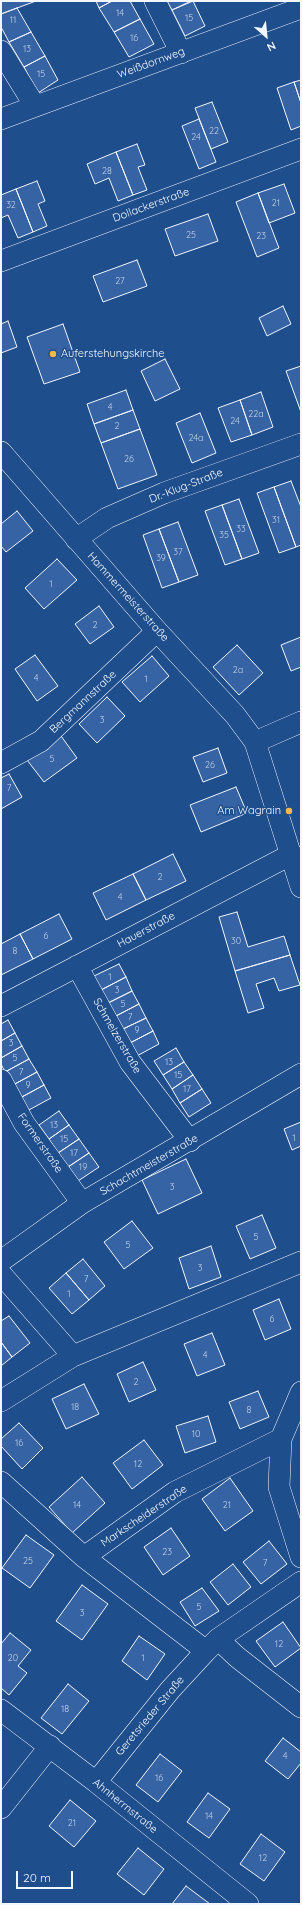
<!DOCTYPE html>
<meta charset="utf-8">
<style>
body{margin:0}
#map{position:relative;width:302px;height:1905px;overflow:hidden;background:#1f4e8c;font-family:Quicksand,sans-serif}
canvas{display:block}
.frame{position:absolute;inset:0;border:2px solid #f2f6ff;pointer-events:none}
.north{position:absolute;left:246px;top:16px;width:40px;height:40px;-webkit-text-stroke:3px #1f4e8c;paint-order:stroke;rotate:153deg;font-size:11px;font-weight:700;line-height:16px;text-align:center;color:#f2f6ff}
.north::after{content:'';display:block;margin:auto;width:14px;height:18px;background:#f2f6ff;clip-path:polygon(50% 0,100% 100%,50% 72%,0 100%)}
.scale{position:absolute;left:16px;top:1871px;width:57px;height:18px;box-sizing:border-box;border:2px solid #f2f6ff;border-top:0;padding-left:5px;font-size:12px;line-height:14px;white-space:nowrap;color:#f2f6ff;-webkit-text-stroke:3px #1f4e8c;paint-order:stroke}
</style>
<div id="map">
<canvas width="302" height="1905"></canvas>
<div class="frame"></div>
<div class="north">N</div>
<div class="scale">20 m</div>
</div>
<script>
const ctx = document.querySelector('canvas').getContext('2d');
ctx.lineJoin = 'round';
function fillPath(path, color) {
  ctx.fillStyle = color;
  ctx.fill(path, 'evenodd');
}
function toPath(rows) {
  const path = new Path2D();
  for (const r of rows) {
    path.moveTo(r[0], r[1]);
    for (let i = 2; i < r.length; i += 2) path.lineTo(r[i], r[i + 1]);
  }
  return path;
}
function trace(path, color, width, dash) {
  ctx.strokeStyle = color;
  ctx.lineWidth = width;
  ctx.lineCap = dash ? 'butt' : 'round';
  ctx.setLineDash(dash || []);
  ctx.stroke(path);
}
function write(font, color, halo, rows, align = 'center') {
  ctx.font = font + ' Quicksand,sans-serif';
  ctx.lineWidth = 3;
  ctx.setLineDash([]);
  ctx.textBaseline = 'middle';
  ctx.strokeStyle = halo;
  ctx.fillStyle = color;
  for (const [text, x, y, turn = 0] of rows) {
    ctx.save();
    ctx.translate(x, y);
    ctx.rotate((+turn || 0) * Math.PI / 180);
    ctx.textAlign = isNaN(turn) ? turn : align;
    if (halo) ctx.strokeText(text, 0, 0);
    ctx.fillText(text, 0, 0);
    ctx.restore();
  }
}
const building = toPath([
 [1,1,36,1,1,14,1,1],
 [96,1,112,1,99,8,96,1],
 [112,1,130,1,140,19,114,32,99,8,112,1],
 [167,1,191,1,172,10,167,1],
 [193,1,205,26,185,36,172,10,193,1],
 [17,8,31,32,9,42,1,27,1,14,17,8],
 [140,19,154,44,129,57,114,32,140,19],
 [31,32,45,56,24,67,9,42,31,32],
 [45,56,58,80,38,93,24,67,45,56],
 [301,80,301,103,294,82,301,80],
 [294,82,301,103,301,126,291,130,277,88,294,82],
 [212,102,228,142,211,149,195,108,212,102],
 [199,119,216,162,199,169,182,126,199,119],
 [137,144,145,165,138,167,147,190,133,195,116,152,137,144],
 [116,152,133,195,118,201,109,178,95,184,87,164,116,152],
 [37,181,45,201,38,204,47,226,33,232,16,189,37,181],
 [284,184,295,213,269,223,258,193,284,184],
 [16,189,33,232,18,238,8,215,1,218,1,195,16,189],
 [258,193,279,248,257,257,236,202,258,193],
 [208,214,218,241,175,256,165,229,208,214],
 [137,260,147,286,103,302,93,276,137,260],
 [283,306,291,324,267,336,259,318,283,306],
 [8,321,17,347,1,353,1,324,8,321],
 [63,324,80,372,44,384,27,337,63,324],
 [165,359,180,389,155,401,141,371,165,359],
 [301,366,301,412,286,371,301,366],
 [126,390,133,410,94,424,87,404,126,390],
 [261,392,273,427,252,435,240,400,261,392],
 [240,400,252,435,231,442,218,408,240,400],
 [133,410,140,429,101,443,94,424,133,410],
 [200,413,216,453,192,463,176,423,200,413],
 [140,429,157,475,118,489,101,443,140,429],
 [291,481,301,507,301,545,296,547,274,487,291,481],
 [274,487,296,547,279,553,257,493,274,487],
 [239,499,259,553,242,559,222,505,239,499],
 [222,505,242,559,225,565,205,511,222,505],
 [17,511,33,531,6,552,1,546,1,524,17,511],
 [178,522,198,575,179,582,159,529,178,522],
 [159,529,179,582,162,588,143,535,159,529],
 [57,559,77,580,44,609,25,588,57,559],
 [99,606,114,627,90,644,75,624,99,606],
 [301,637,301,667,291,671,281,645,301,637],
 [237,645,263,673,239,695,213,667,237,645],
 [35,655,58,686,37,701,15,669,35,655],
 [152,656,169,676,140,702,122,682,152,656],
 [107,697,125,716,97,743,79,724,107,697],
 [61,736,77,758,44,782,27,760,61,736],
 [218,748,227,773,203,782,193,757,218,748],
 [9,774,22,797,1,809,1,778,9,774],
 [236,787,247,813,201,832,190,805,236,787],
 [173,854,186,881,146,900,133,874,173,854],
 [133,874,146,900,106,920,93,893,133,874],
 [237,912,248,947,284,936,290,955,235,971,219,917,237,912],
 [59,914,72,939,33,959,20,934,59,914],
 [20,934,33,959,1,975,1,944,20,934],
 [290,955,300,985,279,991,274,978,256,984,264,1008,248,1013,235,971,290,955],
 [119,964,126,977,101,990,94,976,119,964],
 [126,977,132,991,108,1003,101,990,126,977],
 [132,991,139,1004,114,1017,108,1003,132,991],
 [139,1004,146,1018,121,1030,114,1017,139,1004],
 [146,1018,153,1031,128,1044,121,1030,146,1018],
 [8,1020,15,1033,1,1041,1,1024,8,1020],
 [153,1031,159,1044,135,1057,128,1044,153,1031],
 [15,1033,22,1046,1,1058,1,1041,15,1033],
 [22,1046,29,1059,5,1072,1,1064,1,1058,22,1046],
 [176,1048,184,1062,163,1075,154,1061,176,1048],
 [29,1059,37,1072,13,1085,5,1072,29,1059],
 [184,1062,193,1075,172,1089,163,1075,184,1062],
 [37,1072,44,1085,20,1098,13,1085,37,1072],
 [193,1075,202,1089,180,1103,172,1089,193,1075],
 [44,1085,51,1098,27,1111,20,1098,44,1085],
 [202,1089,211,1103,189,1117,180,1103,202,1089],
 [59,1111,69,1125,49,1139,39,1125,59,1111],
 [301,1122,301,1146,292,1150,284,1129,301,1122],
 [69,1125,79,1139,58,1153,49,1139,69,1125],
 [79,1139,89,1153,68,1167,58,1153,79,1139],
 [89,1153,99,1167,78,1181,68,1167,89,1153],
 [186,1159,202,1193,158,1214,142,1180,186,1159],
 [262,1215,276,1248,250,1259,236,1226,262,1215],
 [132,1221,153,1248,124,1269,104,1242,132,1221],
 [211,1246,221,1277,189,1289,179,1258,211,1246],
 [83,1259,105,1286,89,1300,66,1273,83,1259],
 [66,1273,89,1300,72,1314,49,1288,66,1273],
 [279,1299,291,1329,265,1340,253,1310,279,1299],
 [9,1316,30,1343,12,1357,1,1342,1,1321,9,1316],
 [212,1333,225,1365,197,1376,184,1344,212,1333],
 [1,1342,12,1357,1,1366,1,1342],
 [143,1362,156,1390,129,1402,117,1374,143,1362],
 [84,1384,99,1414,66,1429,52,1399,84,1384],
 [258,1391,269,1417,240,1429,229,1402,258,1391],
 [208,1416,216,1442,185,1453,176,1426,208,1416],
 [19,1423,43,1448,22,1469,1,1446,1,1439,19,1423],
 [144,1440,163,1465,132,1489,113,1463,144,1440],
 [82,1477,105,1503,72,1533,49,1507,82,1477],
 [230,1478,253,1511,225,1531,202,1499,230,1478],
 [171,1528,190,1556,163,1575,144,1547,171,1528],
 [26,1535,54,1555,30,1588,2,1568,26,1535],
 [269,1541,287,1564,261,1584,243,1562,269,1541],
 [233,1564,251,1587,228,1605,210,1582,233,1564],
 [82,1585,108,1604,82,1640,56,1621,82,1585],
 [202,1588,219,1611,195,1626,180,1602,202,1588],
 [283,1622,301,1648,275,1667,256,1641,283,1622],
 [10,1633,31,1650,18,1666,27,1673,9,1695,1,1688,1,1644,10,1633],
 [139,1636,165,1654,147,1680,122,1661,139,1636],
 [68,1684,89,1701,62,1734,41,1718,68,1684],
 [283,1738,301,1752,301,1763,288,1779,265,1761,283,1738],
 [160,1754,182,1771,158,1802,136,1785,160,1754],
 [208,1793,230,1809,209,1838,187,1822,208,1793],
 [70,1800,96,1821,74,1847,49,1826,70,1800],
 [261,1834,285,1852,264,1881,240,1864,261,1834],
 [138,1848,164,1869,144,1895,117,1874,138,1848],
 [186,1886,210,1904,172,1904,186,1886]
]);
const minor = toPath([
 [155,1,181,53],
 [1,51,35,106],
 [1,119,301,8],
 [1,261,301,149],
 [1,452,157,631,235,715,255,742,301,887],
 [76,539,107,518,164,493,301,444],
 [255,742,301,722],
 [1,763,41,741,157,631],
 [77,966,130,1062,190,1141],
 [1,1006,292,854],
 [1,1080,24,1123,82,1203],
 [1,1261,82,1203,301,1074],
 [1,1274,73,1356],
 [1,1401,73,1356,301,1262],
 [281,1439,279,1487,301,1557],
 [1,1482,84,1557,175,1492,281,1439,301,1392],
 [84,1557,206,1651],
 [218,1639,237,1657,301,1707],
 [1,1710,96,1782,248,1904],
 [96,1782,170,1690,206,1651,218,1639,301,1582],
 [1,1808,50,1746]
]);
const markers = [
 [53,354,4,"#ffb74d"],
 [289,811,4,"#ffb74d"]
];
const numberNames = [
 ["14",120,13],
 ["15",189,18],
 ["11",13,20],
 ["16",134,38],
 ["13",27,49],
 ["15",41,74],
 ["22",214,131],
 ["24",196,137],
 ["28",107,171],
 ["21",276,203],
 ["32",11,205],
 ["25",191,235],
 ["23",261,236],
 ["27",120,281],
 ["4",110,407],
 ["22a",256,414],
 ["24",235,421],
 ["2",117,426],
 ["24a",196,438],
 ["26",129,459],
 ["31",276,520],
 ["33",241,529],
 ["35",224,535],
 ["37",178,552],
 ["39",161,558],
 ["1",51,584],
 ["2",95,625],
 ["2a",238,670],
 ["4",36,678],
 ["1",146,679],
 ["3",102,720],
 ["5",52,759],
 ["26",210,765],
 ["7",9,788],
 ["2",160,877],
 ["4",120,897],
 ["6",46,936],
 ["30",236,941],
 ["8",15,951],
 ["1",110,977],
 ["3",117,990],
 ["5",123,1004],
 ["7",130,1017],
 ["9",137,1030],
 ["3",11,1043],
 ["5",15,1058],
 ["13",169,1062],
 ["7",21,1072],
 ["15",178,1075],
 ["9",28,1085],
 ["17",187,1089],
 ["13",54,1125],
 ["1",294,1138],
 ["15",64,1139],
 ["17",74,1153],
 ["19",83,1167],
 ["3",172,1187],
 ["5",256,1237],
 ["5",128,1245],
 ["3",200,1268],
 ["7",86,1279],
 ["1",69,1294],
 ["6",272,1319],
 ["4",205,1355],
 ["2",136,1382],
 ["18",75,1407],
 ["8",249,1410],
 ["10",196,1434],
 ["16",19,1443],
 ["12",138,1464],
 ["14",77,1505],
 ["21",227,1505],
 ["23",167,1552],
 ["25",28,1561],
 ["7",265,1563],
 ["5",199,1607],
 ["3",82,1613],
 ["12",279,1644],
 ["20",13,1658],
 ["1",143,1658],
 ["18",65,1709],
 ["4",285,1756],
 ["16",159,1778],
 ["14",209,1816],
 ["21",72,1823],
 ["12",263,1858]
];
const streetNames = [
 ["Weißdornweg",151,63,-20],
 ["Dollackerstraße",151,205,-20],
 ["Dr.-Klug-Straße",186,486,-21],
 ["Hammermeisterstraße",128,597,48],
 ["Bergmannstraße",83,702,-43],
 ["Hauerstraße",146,930,-28],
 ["Schmelzerstraße",117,1036,60],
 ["Formerstraße",40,1143,55],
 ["Schachtmeisterstraße",149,1165,-30],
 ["Markscheiderstraße",144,1516,-34],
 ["Geretsrieder Straße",150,1716,-50],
 ["Ahnherrnstraße",125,1806,39]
];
const poiNames = [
 ["Auferstehungskirche",61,354],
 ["Am Wagrain",281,811,"right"]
];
fillPath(building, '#3563a3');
trace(building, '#f2f6ff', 1);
trace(minor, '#f2f6ff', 22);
trace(minor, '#1f4e8c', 21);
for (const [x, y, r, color] of markers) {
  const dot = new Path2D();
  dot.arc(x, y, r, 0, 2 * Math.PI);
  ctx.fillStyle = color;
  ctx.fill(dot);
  trace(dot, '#1f4e8c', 1.5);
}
write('9px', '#c3d1e8', null, numberNames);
write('11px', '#f2f6ff', '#1f4e8c', streetNames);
write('11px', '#f2f6ff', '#1f4e8c', poiNames, 'left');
</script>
